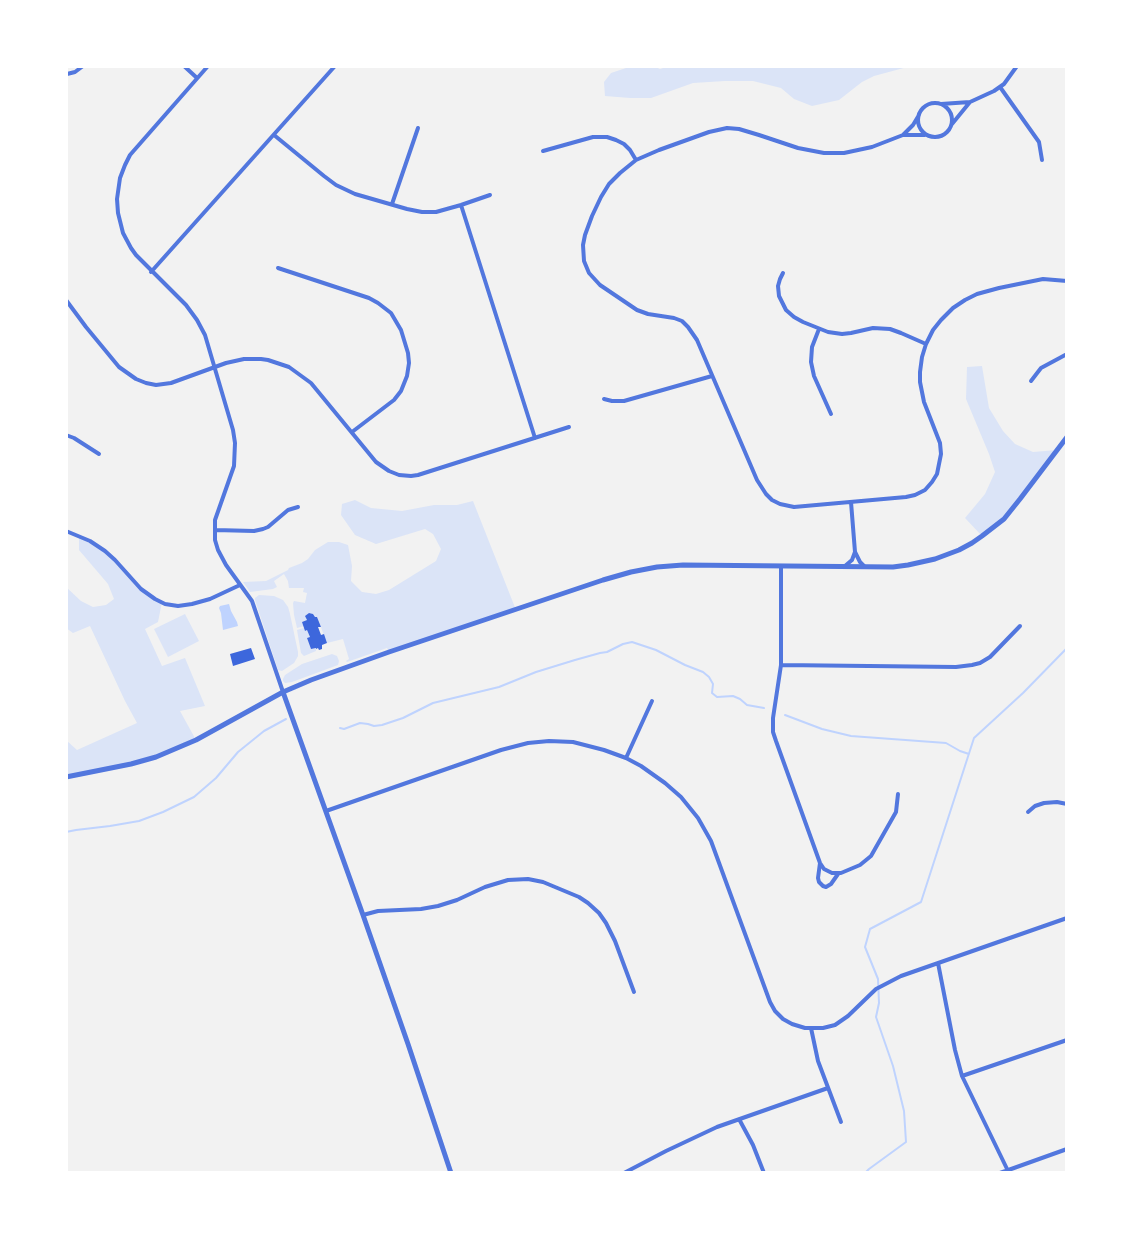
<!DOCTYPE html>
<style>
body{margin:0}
#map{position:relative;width:1133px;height:1239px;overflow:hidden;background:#f2f2f2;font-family:"DM Sans",sans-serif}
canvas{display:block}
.frame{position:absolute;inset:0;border:68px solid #fff;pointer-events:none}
</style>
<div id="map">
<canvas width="1133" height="1239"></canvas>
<div class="frame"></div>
</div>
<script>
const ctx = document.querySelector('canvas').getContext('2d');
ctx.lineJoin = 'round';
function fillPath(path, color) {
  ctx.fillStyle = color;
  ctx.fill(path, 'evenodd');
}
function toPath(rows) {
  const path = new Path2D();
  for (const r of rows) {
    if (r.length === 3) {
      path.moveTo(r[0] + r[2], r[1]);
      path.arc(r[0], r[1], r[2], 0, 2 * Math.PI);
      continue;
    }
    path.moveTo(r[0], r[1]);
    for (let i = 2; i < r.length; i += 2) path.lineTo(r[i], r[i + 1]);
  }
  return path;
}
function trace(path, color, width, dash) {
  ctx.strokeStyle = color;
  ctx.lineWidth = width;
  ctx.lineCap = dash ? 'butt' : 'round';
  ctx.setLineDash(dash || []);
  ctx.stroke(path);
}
const green = toPath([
 [632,66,653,66,660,69,669,66,911,66,874,76,862,82,839,100,812,106,794,99,781,88,753,81,725,81,693,83,651,98,630,98,605,96,604,82,611,73],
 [982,366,989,408,1003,431,1015,444,1033,452,1057,450,1011,511,982,536,965,518,985,494,995,472,989,454,966,399,967,367],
 [355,500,371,508,402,511,434,505,457,505,473,501,516,610,389,652,387,648,347,662,346,661,349,659,343,639,327,643,317,617,315,617,313,614,309,613,306,617,307,620,302,622,304,626,297,628,294,615,293,603,294,601,305,603,307,593,303,592,304,588,289,588,288,581,284,574,274,581,277,587,273,589,250,592,243,582,266,581,288,570,289,568,302,563,308,559,315,550,328,542,339,542,348,545,352,566,351,581,362,592,376,594,389,590,436,561,441,549,433,534,425,529,376,544,355,535,341,515,342,504],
 [79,537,105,551,135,583,162,602,158,622,145,629,162,666,185,658,205,706,180,711,196,740,156,757,66,777,66,740,77,750,137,723,125,701,90,626,73,633,66,628,66,587,81,601,93,607,106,605,114,599,108,584,79,550],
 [259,595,274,596,283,600,288,607,290,614,298,652,298,656,294,663,282,671,278,670,255,600,255,598],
 [185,614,199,641,168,657,154,629],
 [304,628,305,631,307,630,310,637,307,638,311,649,316,648,316,651,304,656,301,653,297,630],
 [332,654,337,656,339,661,338,665,292,682,285,683,283,681,283,679,285,675,302,664]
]);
const water = toPath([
 [229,604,231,611,237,622,238,626,223,630,221,613,219,608,220,606]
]);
const stream = toPath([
 [785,715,822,729,851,736,946,743,960,751,969,754],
 [340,728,344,729,360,723,368,724,374,726,382,725,403,718,433,703,499,687,536,672,575,660,600,653,607,652,623,644,632,642,656,650,685,665,703,672,709,677,713,684,712,693,717,697,733,696,740,699,747,705,764,708],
 [66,832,76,830,110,826,139,821,163,812,194,797,216,778,238,752,264,731,286,719],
 [865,1173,869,1169,906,1142,904,1111,893,1066,876,1017,879,1003,878,979,865,947,870,929,921,902,974,738,1023,693,1067,648]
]);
const building = toPath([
 [309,613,313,614,315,617,317,617,321,627,318,627,321,635,324,634,327,643,322,645,322,649,319,650,318,648,316,649,316,648,311,649,307,638,310,637,307,630,305,631,302,622,307,620,305,616],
 [251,648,255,659,233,666,230,654]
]);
const minor = toPath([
 [184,66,197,78],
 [208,66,130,155,125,165,120,178,117,199,118,213,123,233,131,248,136,255,186,305,197,320,205,335,233,430,235,443,234,466,215,520,215,540,218,550,226,565,252,601,283,692],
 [67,74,75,72,83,66],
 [1000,87,1039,142,1042,160],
 [935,120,17],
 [941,104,970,102,994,91,1004,84,1017,66],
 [919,115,913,125,903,135,872,147,844,153,824,153,798,148,759,135,739,129,727,128,709,132,659,150,636,160,620,173,609,184,601,197,592,216,585,235,583,245,584,261,589,273,600,285,637,310,648,314,674,318,682,321,688,327,697,340,757,480,766,494,772,500,780,504,794,507,906,497,915,495,925,490,932,482,937,474,941,454,940,443,924,402,920,382,920,372,922,357,926,344,933,330,941,320,953,308,965,300,977,294,999,288,1043,279,1067,281],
 [952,124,970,102],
 [274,135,324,176,336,185,355,194,407,209,422,212,436,212,461,205,490,195],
 [903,135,925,135],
 [543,151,593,137,607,137,616,140,624,144,630,150,636,160],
 [392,204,418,128],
 [461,205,535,438],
 [278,268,369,298,378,303,391,313,401,330,408,353,409,363,407,376,401,391,394,400,352,432],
 [151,272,335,66],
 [783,273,780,279,778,286,779,296,786,310,794,317,803,322,828,332,842,334,851,333,873,328,890,329,901,333,926,344],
 [66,300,86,327,119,367,136,379,146,383,156,385,171,383,226,363,244,359,261,359,268,360,289,367,311,383,376,462,389,471,399,475,411,476,418,475,569,427],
 [819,329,812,347,811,362,814,376,831,414],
 [1031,381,1041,368,1067,354],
 [604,399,612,401,624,401,712,376],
 [66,435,74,438,99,454],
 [851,502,855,552,860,562,864,566],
 [215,530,254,531,263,529,268,527,288,510,298,507],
 [66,531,90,541,105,551,115,560,141,589,155,599,165,604,178,606,192,604,210,599,240,585],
 [781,566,781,665,773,718,773,732,776,741,820,863,824,869,832,873,841,873,860,865,871,856,896,812,898,794],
 [845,566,852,560,855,552],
 [781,665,956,667,972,665,980,663,990,657,1020,626],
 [626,758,652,701],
 [326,811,501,750,528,743,549,741,573,742,604,750,626,758,641,766,665,783,681,797,698,818,711,841,770,1002,775,1011,783,1019,792,1024,805,1028,823,1028,835,1025,848,1016,876,989,901,976,1067,918],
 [1028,812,1035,806,1044,803,1057,802,1067,804],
 [820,863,818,878,819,882,823,886,826,887,831,884,838,874],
 [363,915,378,911,421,909,438,906,457,900,485,887,508,880,528,879,543,882,579,897,588,903,599,913,606,923,615,941,634,992],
 [938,963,955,1050,962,1076,1009,1173],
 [811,1028,818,1061,841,1122],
 [962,1076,1067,1040],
 [739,1119,753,1145,764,1173],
 [624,1173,666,1151,717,1127,828,1088],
 [1000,1173,1067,1149]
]);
const tertiary = toPath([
 [283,692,363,915,408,1044,451,1173],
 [66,777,131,764,156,757,196,740,283,692,311,680,389,652,603,580,631,572,657,567,683,565,893,567,908,565,935,559,959,550,972,543,982,536,1004,519,1020,499,1067,437]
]);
fillPath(green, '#dbe4f7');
fillPath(water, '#bfd3fe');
trace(stream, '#bfd3fe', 2);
fillPath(building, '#3d67dc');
trace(minor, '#5277de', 4);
trace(tertiary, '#5277de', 5);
</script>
